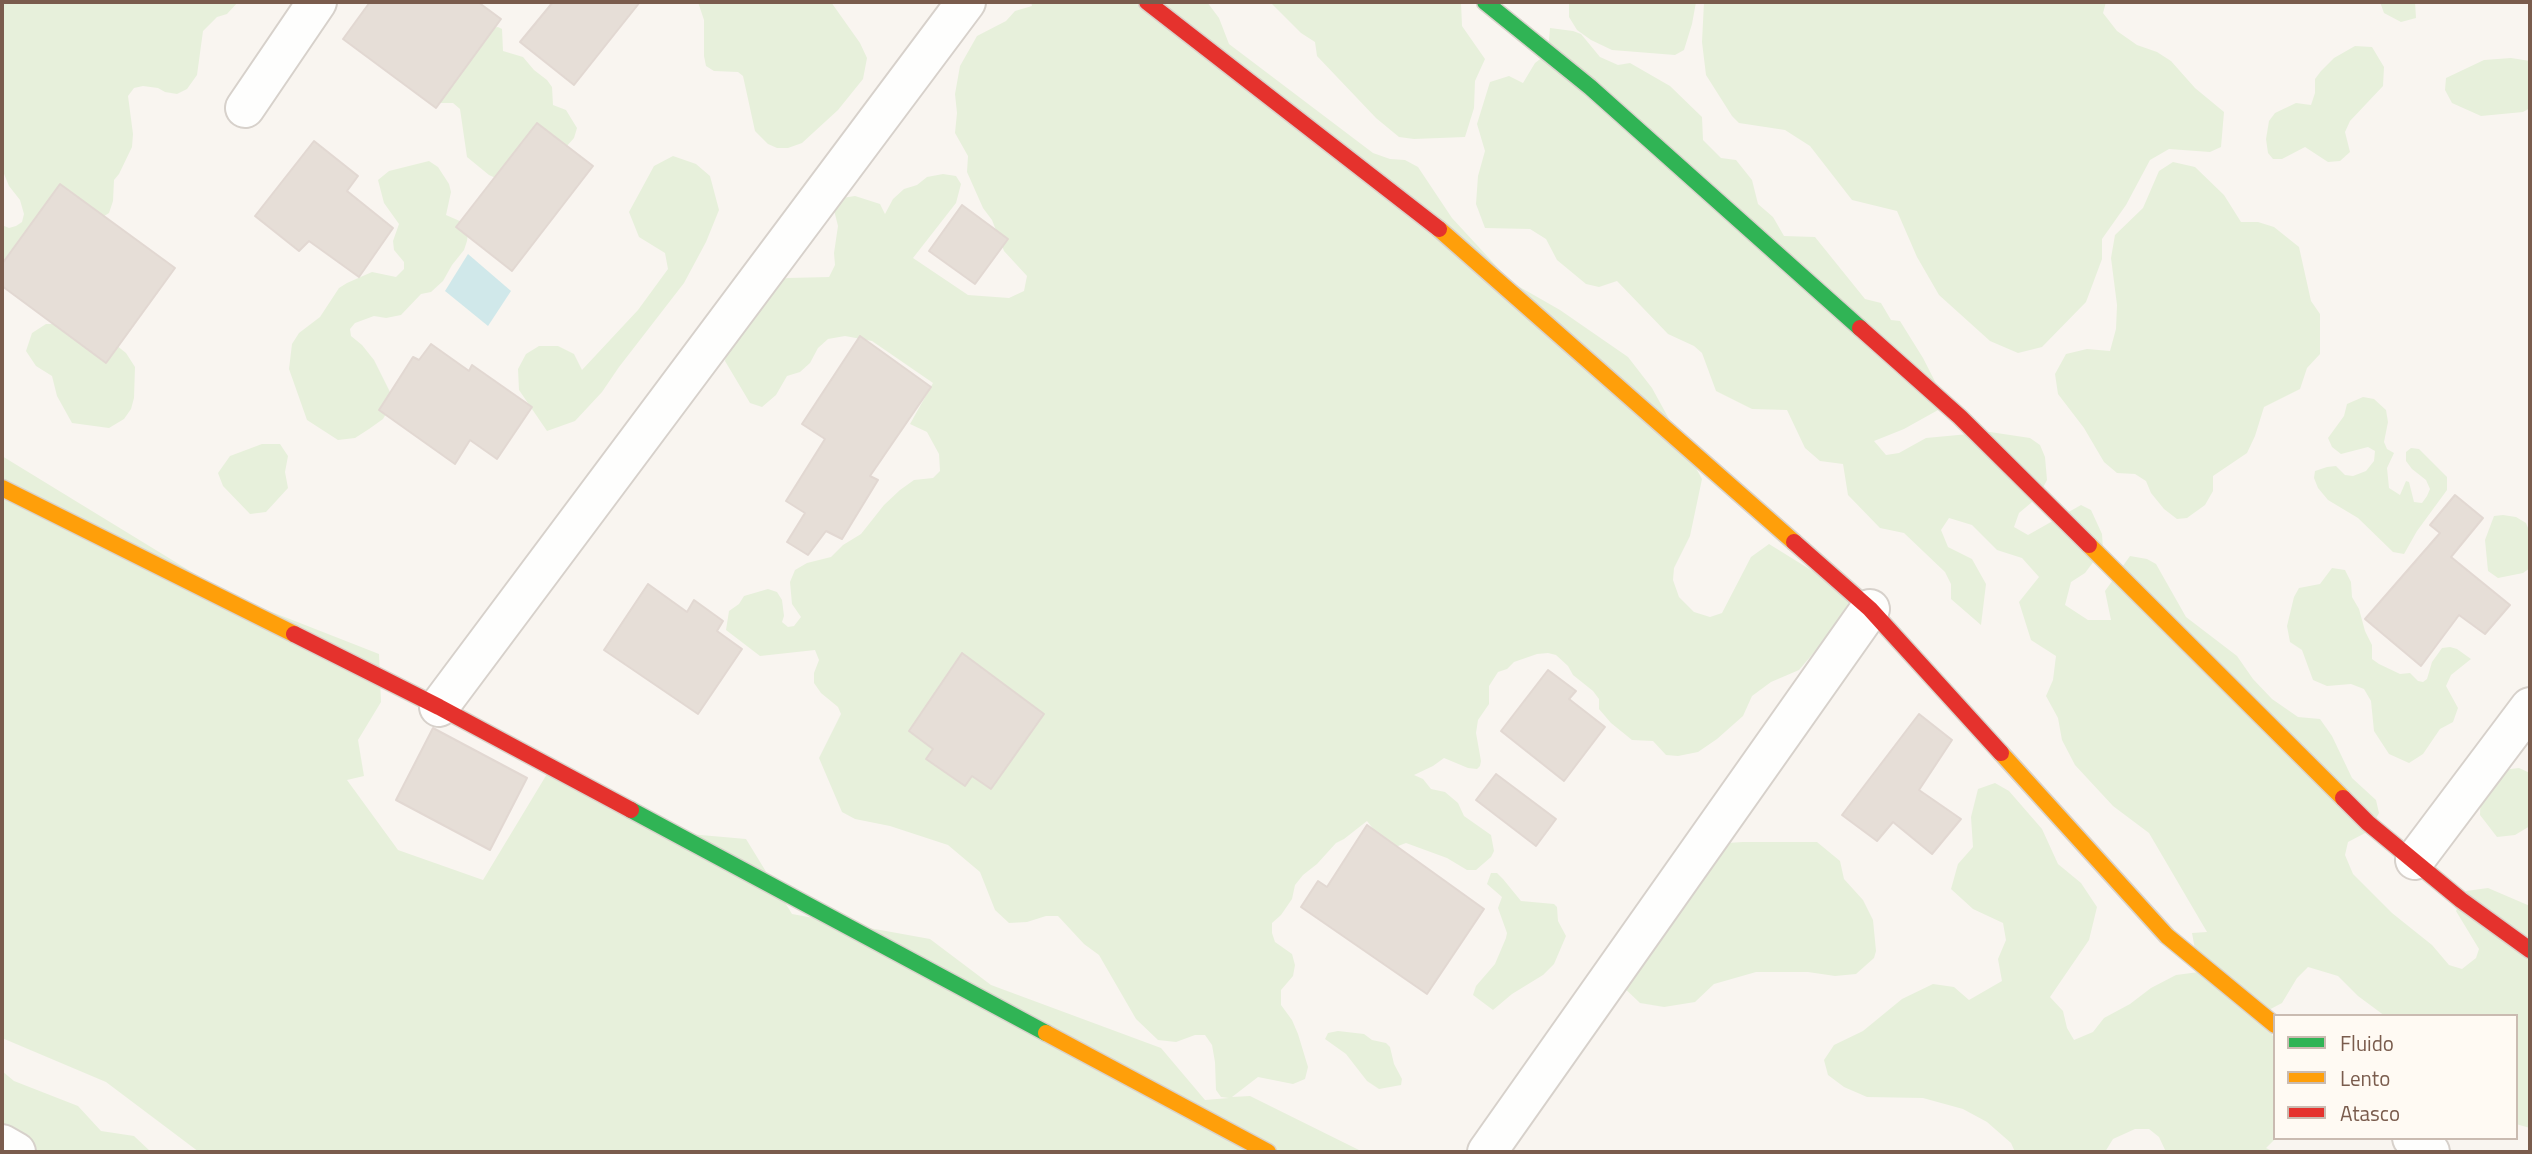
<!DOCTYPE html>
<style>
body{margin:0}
#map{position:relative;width:2532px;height:1154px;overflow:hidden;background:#f9f5f0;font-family:"Titillium Web",sans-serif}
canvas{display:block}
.frame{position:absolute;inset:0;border:4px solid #7a5c4d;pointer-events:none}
.legend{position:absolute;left:2273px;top:1014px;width:245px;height:126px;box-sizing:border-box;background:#fffaf3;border:2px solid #cabbb1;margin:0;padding:9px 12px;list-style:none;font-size:21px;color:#7a5c4d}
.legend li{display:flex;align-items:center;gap:14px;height:35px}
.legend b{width:35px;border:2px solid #cabbb1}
</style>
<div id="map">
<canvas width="2532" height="1154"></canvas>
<div class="frame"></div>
<ul class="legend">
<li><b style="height:9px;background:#30b455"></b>Fluido</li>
<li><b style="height:9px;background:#ff9f0a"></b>Lento</li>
<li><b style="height:9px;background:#e5322d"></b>Atasco</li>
</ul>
</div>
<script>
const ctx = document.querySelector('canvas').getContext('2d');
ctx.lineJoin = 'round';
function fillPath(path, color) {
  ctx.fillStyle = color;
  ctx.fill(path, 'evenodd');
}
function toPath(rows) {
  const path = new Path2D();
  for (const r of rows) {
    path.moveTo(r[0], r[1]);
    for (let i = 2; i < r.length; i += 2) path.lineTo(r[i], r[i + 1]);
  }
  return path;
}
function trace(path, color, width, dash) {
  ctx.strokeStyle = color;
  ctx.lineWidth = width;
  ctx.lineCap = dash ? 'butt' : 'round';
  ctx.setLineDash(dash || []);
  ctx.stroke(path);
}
const green = toPath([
 [2,2,238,2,227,14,217,17,203,31,197,75,187,89,177,94,165,92,158,88,143,86,134,88,128,96,133,134,132,147,119,174,114,180,113,201,109,213,6,278,2,288,2,225,9,228,16,226,22,222,24,214,20,200,9,186,2,169],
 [698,2,831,2,860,43,867,58,863,79,838,110,802,143,788,148,777,148,768,144,755,131,743,76,738,72,714,71,706,66,704,56,704,20],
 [1031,2,1207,2,1219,18,1229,44,1373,153,1390,159,1405,160,1418,167,1452,218,1511,282,1560,310,1628,357,1652,388,1702,479,1690,536,1674,568,1673,580,1679,597,1694,612,1710,617,1722,613,1751,557,1769,544,1853,596,1829,635,1799,670,1771,682,1752,696,1743,716,1717,739,1698,752,1678,756,1666,755,1653,741,1632,740,1611,723,1599,709,1599,699,1593,691,1573,675,1568,666,1556,655,1548,653,1537,654,1514,662,1507,669,1498,672,1489,686,1489,704,1478,720,1476,733,1481,761,1480,766,1477,769,1468,768,1444,758,1433,766,1414,775,1423,779,1431,789,1445,792,1458,803,1464,816,1491,835,1494,851,1491,857,1476,870,1467,870,1447,858,1406,843,1398,846,1385,844,1367,821,1344,839,1336,843,1317,864,1303,875,1295,885,1292,899,1281,915,1272,923,1272,933,1275,942,1292,954,1295,965,1293,976,1281,990,1281,1005,1292,1020,1298,1034,1308,1067,1305,1079,1293,1084,1258,1077,1232,1097,1250,1096,1363,1152,199,1152,106,1082,2,1038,2,456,231,596,379,654,381,702,358,740,364,776,347,780,398,850,483,880,547,774,678,833,746,839,792,914,930,939,991,985,1161,1048,1205,1100,1229,1098,1221,1097,1216,1090,1215,1062,1212,1045,1205,1035,1195,1035,1176,1042,1158,1040,1136,1019,1099,955,1084,944,1058,916,1046,916,1027,922,1009,923,995,910,980,872,948,845,890,826,855,819,842,812,819,758,841,714,838,707,821,693,814,683,814,673,819,660,815,650,760,656,726,630,729,611,739,604,744,596,768,589,777,592,782,600,784,616,782,622,788,627,794,626,801,617,792,604,790,582,795,570,807,563,831,557,843,545,861,534,884,505,900,490,914,480,933,478,940,471,939,454,927,432,910,424,933,383,872,341,845,336,828,339,818,348,810,363,800,372,787,376,776,395,762,407,750,403,725,361,726,352,753,283,788,278,829,277,835,265,834,253,838,226,834,210,842,198,855,196,880,204,885,214,893,199,904,189,917,185,927,177,943,174,956,176,961,184,956,203,913,258,968,295,1009,298,1024,291,1027,276,1004,251,992,220,983,208,967,172,968,156,955,133,957,113,955,94,960,66,977,36,1006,21,1015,11,1032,6],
 [1270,2,1461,2,1462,26,1485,59,1475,81,1474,108,1465,137,1414,139,1399,137,1376,118,1317,56,1315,42,1301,33],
 [1569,2,1696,2,1692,24,1684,50,1675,55,1612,50,1591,40,1577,30,1569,17],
 [1704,2,2106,2,2103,13,2117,31,2137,45,2157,52,2171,61,2195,88,2224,112,2221,147,2210,152,2169,149,2150,160,2126,205,2102,239,2102,259,2086,302,2042,347,2018,353,1990,341,1939,295,1917,257,1897,211,1852,200,1810,146,1785,130,1739,123,1732,116,1706,75,1702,42],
 [2380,2,2415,2,2416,18,2401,22,2384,13],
 [498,27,502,29,503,51,523,57,534,70,547,80,552,87,553,105,566,110,577,128,574,138,566,147,502,181,489,175,467,157,460,109,453,103,441,103,436,98,490,28],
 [1550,28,1573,31,1581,34,1600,57,1618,65,1630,63,1670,86,1702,117,1703,140,1721,158,1736,160,1752,180,1758,204,1773,217,1784,236,1815,237,1865,299,1881,303,1891,320,1900,321,1923,358,1947,405,1904,429,1874,441,1886,455,1899,453,1926,438,1990,432,2030,438,2040,445,2045,457,2047,480,2038,497,2019,513,2014,527,2028,535,2081,505,2091,510,2102,534,2103,549,2085,573,2071,582,2065,605,2088,620,2111,620,2105,591,2130,556,2147,559,2156,564,2186,617,2237,656,2253,679,2272,699,2298,717,2320,719,2332,736,2352,778,2376,800,2379,813,2369,831,2348,842,2345,855,2353,874,2392,913,2432,945,2449,965,2462,969,2476,958,2479,949,2456,911,2466,891,2488,888,2530,906,2530,1128,2516,1124,2516,1016,2385,1016,2358,996,2338,976,2308,967,2297,978,2282,1003,2261,1014,2275,1040,2276,1138,2266,1148,2274,1152,2166,1152,2159,1137,2149,1129,2135,1129,2113,1139,2105,1152,2015,1152,2011,1143,1987,1122,1963,1109,1923,1098,1867,1097,1844,1087,1828,1075,1824,1060,1834,1045,1863,1031,1902,999,1933,984,1954,987,1969,1000,2002,981,1998,959,2006,940,2003,923,1973,909,1951,889,1958,864,1973,847,1971,817,1978,789,1995,783,2009,791,2042,829,2058,864,2081,883,2097,907,2089,940,2050,997,2063,1011,2067,1028,2074,1040,2093,1032,2104,1018,2130,1004,2151,988,2176,975,2199,972,2192,933,2207,932,2149,833,2113,806,2075,765,2062,740,2058,718,2046,696,2053,680,2056,656,2031,640,2019,602,2039,577,2022,558,1997,550,1972,525,1949,518,1941,530,1948,547,1972,559,1986,584,1981,625,1951,599,1951,584,1945,572,1904,533,1880,528,1848,495,1843,464,1820,461,1805,448,1787,410,1752,409,1716,391,1702,353,1694,346,1668,334,1617,281,1599,287,1586,284,1557,260,1546,239,1530,229,1485,228,1476,204,1478,176,1485,151,1477,124,1490,82,1509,76,1523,83,1535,63,1548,53],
 [2355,46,2372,47,2384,67,2383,86,2350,121,2345,132,2350,152,2340,161,2328,162,2305,147,2282,159,2273,159,2268,153,2266,139,2269,121,2275,113,2296,103,2311,105,2315,93,2315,79,2321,71,2334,58],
 [2511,58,2530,61,2530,108,2523,112,2481,116,2452,103,2445,90,2446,78,2484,60],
 [673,156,696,164,710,176,719,210,706,242,684,283,619,367,602,392,575,421,547,431,519,390,518,369,526,354,539,346,558,346,574,354,582,370,638,310,668,269,665,253,639,237,629,212,654,166],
 [429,161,438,167,449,184,451,192,446,215,462,222,468,232,467,241,464,250,452,265,443,281,431,292,421,294,401,315,386,318,374,316,355,323,350,329,351,336,362,345,374,360,390,392,390,407,383,419,369,429,355,438,338,440,307,420,289,369,292,344,299,333,320,317,339,288,347,283,372,272,396,277,404,269,404,262,394,250,393,241,399,224,384,203,378,180,389,171],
 [2173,162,2195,167,2224,195,2241,222,2258,222,2274,227,2299,247,2311,301,2320,314,2320,354,2307,368,2300,389,2264,407,2255,436,2247,453,2213,476,2213,491,2205,505,2187,518,2177,519,2164,509,2151,493,2146,481,2135,474,2117,473,2104,462,2084,428,2058,394,2055,374,2066,354,2087,349,2110,351,2116,329,2117,305,2111,258,2115,235,2143,208,2159,171],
 [46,324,72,324,101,333,126,353,135,367,134,398,131,409,124,419,109,428,72,423,57,396,52,376,36,366,26,351,32,333],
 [2363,397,2374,399,2386,410,2388,422,2384,442,2387,449,2394,453,2387,468,2389,488,2400,495,2406,481,2409,482,2414,502,2422,503,2427,496,2430,489,2426,480,2412,469,2406,461,2406,452,2411,448,2419,449,2447,477,2447,490,2417,531,2404,554,2393,552,2358,518,2328,500,2318,488,2314,478,2315,471,2327,467,2336,466,2345,475,2353,476,2366,471,2374,461,2375,451,2368,447,2341,454,2332,447,2328,438,2344,416,2347,404],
 [262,444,280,444,288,456,285,472,288,488,266,512,250,514,223,486,218,473,230,456],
 [2503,515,2516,517,2526,523,2530,533,2530,568,2523,573,2498,578,2488,571,2485,540,2494,516],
 [2332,568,2345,570,2351,582,2352,597,2359,609,2365,631,2372,645,2372,659,2379,664,2400,674,2410,673,2418,681,2423,682,2427,679,2432,662,2442,648,2450,647,2457,649,2471,659,2451,675,2446,686,2458,708,2453,722,2440,729,2423,754,2409,763,2389,754,2374,731,2371,701,2364,689,2351,684,2327,686,2313,680,2302,650,2290,642,2287,626,2294,597,2299,588,2320,584],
 [2519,768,2530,773,2530,826,2515,835,2497,837,2480,815,2481,785,2494,771],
 [1743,842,1817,842,1840,861,1844,879,1863,900,1873,920,1876,951,1874,958,1856,974,1835,976,1808,972,1756,972,1714,984,1695,1002,1664,1007,1640,1003,1619,983,1727,843],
 [1491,873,1497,873,1503,879,1521,901,1554,904,1557,907,1558,921,1566,936,1554,964,1543,975,1512,994,1493,1010,1473,995,1476,986,1495,964,1506,938,1507,933,1498,908,1502,897,1487,884],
 [1338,1031,1364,1034,1372,1040,1386,1043,1390,1047,1394,1064,1402,1079,1401,1085,1379,1089,1367,1081,1346,1054,1325,1039,1328,1033],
 [2,1071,14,1081,78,1106,101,1131,134,1136,151,1152,2,1152]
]);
const water = toPath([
 [468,254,511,291,488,326,445,291]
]);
const building = toPath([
 [370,2,478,2,501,19,436,108,343,39,370,2],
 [553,2,640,2,574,85,520,42,553,2],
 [537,123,593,166,512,271,456,227,537,123],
 [314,141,358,176,347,191,393,228,359,277,309,241,299,251,255,216,314,141],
 [60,184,175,268,106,363,2,286,2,264,60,184],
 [962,205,1008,239,975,284,929,251,962,205],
 [860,336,931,387,870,476,878,480,842,539,826,531,808,555,787,542,805,513,786,501,825,439,802,424,860,336],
 [431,344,469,371,472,365,532,407,497,459,470,440,455,464,379,410,413,357,419,360,431,344],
 [2455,495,2483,518,2451,557,2510,605,2485,634,2459,615,2421,666,2365,619,2440,533,2430,525,2455,495],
 [648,584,687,612,694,600,723,621,717,631,742,649,698,714,604,650,648,584],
 [962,653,1044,714,991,789,972,776,965,786,926,759,933,749,909,731,962,653],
 [1548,670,1576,691,1569,699,1605,727,1564,781,1501,731,1548,670],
 [1919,714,1952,740,1919,790,1961,819,1932,854,1893,822,1877,841,1842,815,1919,714],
 [433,728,527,778,490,850,396,800,433,728],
 [1496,774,1556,819,1536,846,1476,800,1496,774],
 [1367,825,1484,909,1427,994,1301,907,1318,881,1327,887,1367,825]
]);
const street = toPath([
 [245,108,317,2],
 [439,707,966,2],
 [2415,860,2530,707],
 [2412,1138,2430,1152],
 [2,1144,16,1152],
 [1487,1152,1870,609]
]);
const fast = toPath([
 [1485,2,1590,87,1860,328],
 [631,810,1046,1033]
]);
const slow = toPath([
 [1439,229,1794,542],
 [2,488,294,634],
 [2089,545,2343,798],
 [2001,753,2167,936,2275,1025],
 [1046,1033,1268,1152]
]);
const jam = toPath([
 [1147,2,1439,229],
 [1860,328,1960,417,2089,545],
 [1794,542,1870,609,2001,753],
 [294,634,439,707,631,810],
 [2343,798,2368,823,2461,900,2530,950]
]);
fillPath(green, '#e7f0db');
fillPath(water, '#d0e8ea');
fillPath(building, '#e6ded7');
trace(building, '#e2d8d2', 2);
trace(street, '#d7d1cb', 42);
trace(fast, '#d9d2cb', 19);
trace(slow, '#d9d2cb', 19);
trace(jam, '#d9d2cb', 19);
trace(street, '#fefefd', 38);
trace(fast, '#30b455', 16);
trace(slow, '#ff9f0a', 16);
trace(jam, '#e5322d', 16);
</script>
